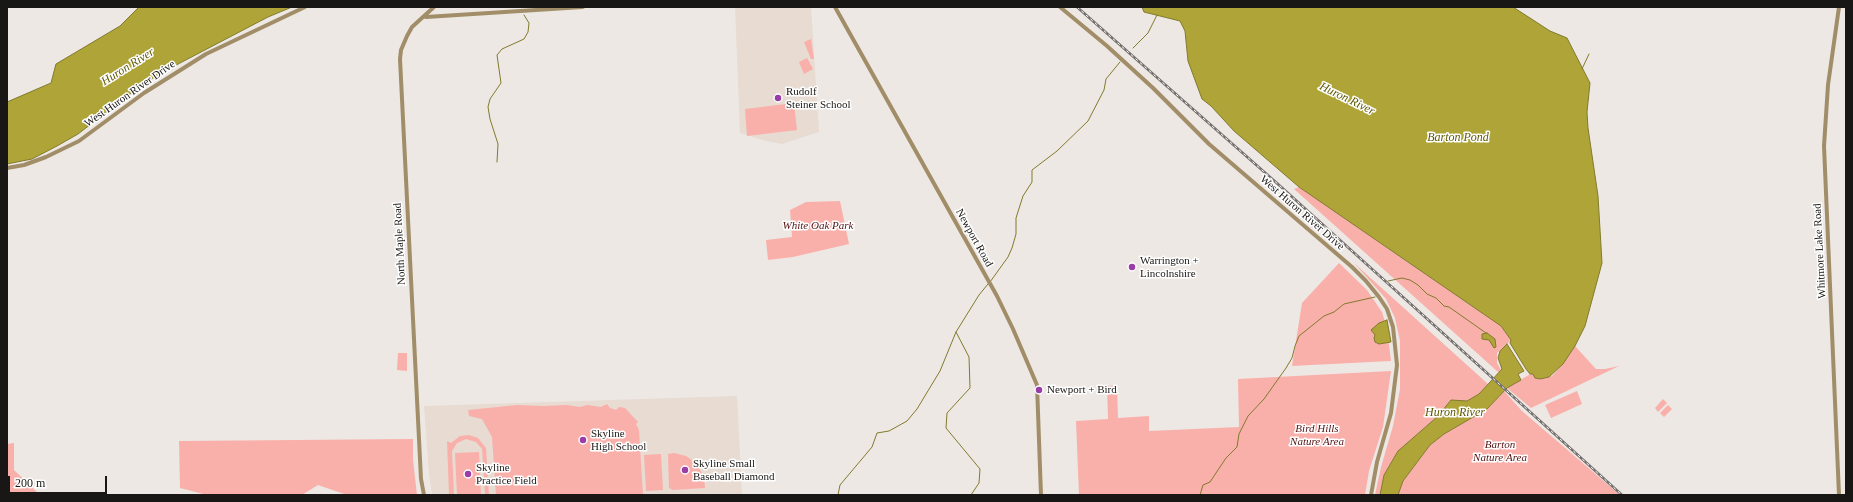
<!DOCTYPE html>
<style>
body{margin:0}
#map{position:relative;width:1853px;height:502px;overflow:hidden;background:#ede8e4;font-family:"Times New Roman",serif}
canvas{display:block}
.frame{position:absolute;inset:0;border:8px solid #191715;pointer-events:none}
.scale{position:absolute;left:8px;top:476px;width:99px;height:18px;box-sizing:border-box;border:2px solid #191715;border-top:0;padding-left:5px;font-size:12px;line-height:14px;white-space:nowrap;color:#191715;-webkit-text-stroke:3px #fff;paint-order:stroke}
</style>
<div id="map">
<canvas width="1853" height="502"></canvas>
<div class="frame"></div>
<div class="scale">200 m</div>
</div>
<script>
const ctx = document.querySelector('canvas').getContext('2d');
ctx.lineJoin = 'round';
function fillPath(path, color) {
  ctx.fillStyle = color;
  ctx.fill(path, 'evenodd');
}
function toPath(rows) {
  const path = new Path2D();
  for (const r of rows) {
    path.moveTo(r[0], r[1]);
    for (let i = 2; i < r.length; i += 2) path.lineTo(r[i], r[i + 1]);
  }
  return path;
}
function trace(path, color, width, dash) {
  ctx.strokeStyle = color;
  ctx.lineWidth = width;
  ctx.lineCap = dash ? 'butt' : 'round';
  ctx.setLineDash(dash || []);
  ctx.stroke(path);
}
function write(font, color, halo, rows, align = 'center') {
  ctx.font = font + ' "Times New Roman",serif';
  ctx.lineWidth = 3;
  ctx.setLineDash([]);
  ctx.textBaseline = 'middle';
  ctx.strokeStyle = halo;
  ctx.fillStyle = color;
  for (const [text, x, y, turn = 0] of rows) {
    ctx.save();
    ctx.translate(x, y);
    ctx.rotate((+turn || 0) * Math.PI / 180);
    ctx.textAlign = isNaN(turn) ? turn : align;
    if (halo) ctx.strokeText(text, 0, 0);
    ctx.fillText(text, 0, 0);
    ctx.restore();
  }
}
const built = toPath([
 [735,7,811,7,819,132,782,144,766,141,740,133],
 [737,396,742,495,432,495,429,474,424,406]
]);
const green = toPath([
 [811,39,814,59,811,59,804,42],
 [807,58,813,69,804,74,799,62],
 [794,103,797,130,747,136,745,109],
 [1299,187,1501,326,1511,340,1497,353,1497,363,1501,370,1498,372,1294,189],
 [840,201,849,244,793,257,768,260,766,240,792,237,790,210,806,202],
 [1339,263,1367,290,1382,312,1387,328,1391,361,1292,366,1302,303],
 [1354,263,1488,384,1479,394,1467,401,1450,401,1437,417,1398,451,1384,475,1380,495,1375,495,1381,467,1393,426,1400,389,1400,341,1395,318,1386,299],
 [1575,346,1596,369,1605,369,1619,366,1531,408,1507,388,1532,373,1538,379,1552,376,1563,364],
 [398,353,407,353,407,371,397,370],
 [1391,371,1383,427,1369,471,1365,495,1079,495,1076,421,1108,419,1107,386,1117,385,1118,418,1149,416,1149,431,1239,427,1238,379],
 [1504,391,1522,411,1620,495,1398,495,1403,481,1430,445,1444,434,1487,409],
 [1577,391,1582,404,1551,418,1545,405],
 [1663,399,1667,403,1658,412,1655,408],
 [607,404,610,408,616,410,619,407,625,408,638,422,636,424,639,430,643,495,496,495,492,437,482,419,469,416,468,410,517,405,544,406,566,405,580,407,587,405,601,407],
 [1668,405,1672,409,1664,417,1660,413],
 [469,435,478,438,486,448,489,495,485,495,482,449,476,442,466,439,457,443,452,451,454,495,449,495,447,441,451,443,460,436],
 [413,439,413,460,417,495,347,495,318,485,302,495,207,495,180,488,179,441],
 [14,443,14,470,40,495,7,495,7,444],
 [479,452,481,495,457,495,455,453],
 [674,453,686,456,696,463,704,477,705,488,673,490,669,488,668,454],
 [661,454,663,490,646,491,644,455]
]);
const water = toPath([
 [139,7,292,7,268,17,159,74,134,91,78,134,57,146,32,159,7,164,7,102,51,83,56,64,120,26,139,7],
 [1142,7,1513,7,1550,31,1567,38,1590,83,1587,112,1588,128,1598,196,1602,263,1585,326,1575,346,1563,364,1549,377,1540,379,1535,378,1533,374,1530,374,1526,369,1510,343,1511,340,1501,326,1299,187,1234,131,1211,106,1202,99,1188,61,1185,31,1180,21,1144,12,1142,7],
 [1387,320,1391,342,1379,344,1375,342,1374,338,1375,335,1371,330,1379,323,1387,320],
 [1487,333,1495,339,1496,347,1494,348,1489,340,1482,339,1482,334,1487,333],
 [1507,344,1524,371,1518,374,1521,380,1507,388,1487,409,1444,434,1430,445,1403,481,1398,495,1380,495,1384,475,1398,451,1437,417,1451,400,1467,401,1479,394,1502,369,1498,358,1500,351,1507,344]
]);
const stream = toPath([
 [1133,48,1148,33,1157,15],
 [1582,69,1589,54],
 [497,162,498,144,490,119,488,107,490,99,501,83,497,55,502,49,524,39,528,32,529,23,524,15],
 [1388,281,1402,278,1410,280,1418,285,1427,294,1436,298,1444,306,1449,307,1486,333],
 [990,282,1008,257,1012,248,1016,234,1016,218,1023,196,1032,182,1032,170,1057,151,1088,121,1104,90,1106,79,1120,62],
 [956,332,969,357,970,388,947,413,946,428,980,469,979,483,971,495],
 [838,495,840,485,872,447,877,433,889,431,907,421,917,409,940,371,956,332,979,295,988,284],
 [1200,495,1203,485,1210,482,1226,458,1237,447,1239,434,1248,416,1264,399,1286,368,1292,358,1295,346,1299,336,1324,316,1334,312,1344,304,1375,297]
]);
const tertiary = toPath([
 [835,7,997,296,1013,329,1037,385,1041,495],
 [1060,7,1107,46,1153,88,1209,144,1352,267,1366,281,1379,297,1387,309,1393,327,1397,365,1391,413,1377,462,1371,495],
 [1839,7,1828,85,1824,146,1839,495],
 [426,17,583,7],
 [7,168,24,165,46,157,79,141,144,93,206,54,305,7],
 [424,495,421,479,400,59,401,50,407,36,412,27,434,7]
]);
const rail = toPath([
 [1077,7,1279,185,1622,495]
]);
const markers = [
 [778,98,4,"#9a3da6"],
 [1132,267,4,"#9a3da6"],
 [1039,390,4,"#9a3da6"],
 [583,440,4,"#9a3da6"],
 [685,470,4,"#9a3da6"],
 [468,474,4,"#9a3da6"]
];
const poiNames = [
 ["Rudolf",786,92],
 ["Steiner School",786,105],
 ["Warrington +",1140,261],
 ["Lincolnshire",1140,274],
 ["Newport + Bird",1047,390],
 ["Skyline",591,434],
 ["High School",591,447],
 ["Skyline Small",693,464],
 ["Baseball Diamond",693,477],
 ["Skyline",476,468],
 ["Practice Field",476,481]
];
const streetNames = [
 ["West Huron River Drive",130,94,-35],
 ["West Huron River Drive",1302,213,41],
 ["Newport Road",974,238,61],
 ["North Maple Road",400,244,-93],
 ["Whitmore Lake Road",1820,251,-93]
];
const parkNames = [
 ["White Oak Park",818,226],
 ["Bird Hills",1317,429],
 ["Nature Area",1317,442],
 ["Barton",1500,445],
 ["Nature Area",1500,458]
];
const waterNames = [
 ["Huron River",128,67,-32],
 ["Huron River",1347,99,26],
 ["Barton Pond",1458,138],
 ["Huron River",1455,413]
];
fillPath(built, '#e7dbd2');
fillPath(green, '#fab0aa');
fillPath(water, '#aea437');
trace(water, '#817a2d', 1);
trace(stream, '#817a2d', 1);
trace(tertiary, '#a18e68', 4);
trace(rail, '#736f6d', 2.5);
trace(rail, '#fff', 1, [3]);
for (const [x, y, r, color] of markers) {
  const dot = new Path2D();
  dot.arc(x, y, r, 0, 2 * Math.PI);
  ctx.fillStyle = color;
  ctx.fill(dot);
  trace(dot, '#fff', 1.5);
}
write('11px', '#191715', '#fff', poiNames, 'left');
write('11px', '#191715', '#fff', streetNames);
write('italic 11px', '#521113', '#fff', parkNames);
write('italic 12px', '#605904', '#fff', waterNames);
</script>
